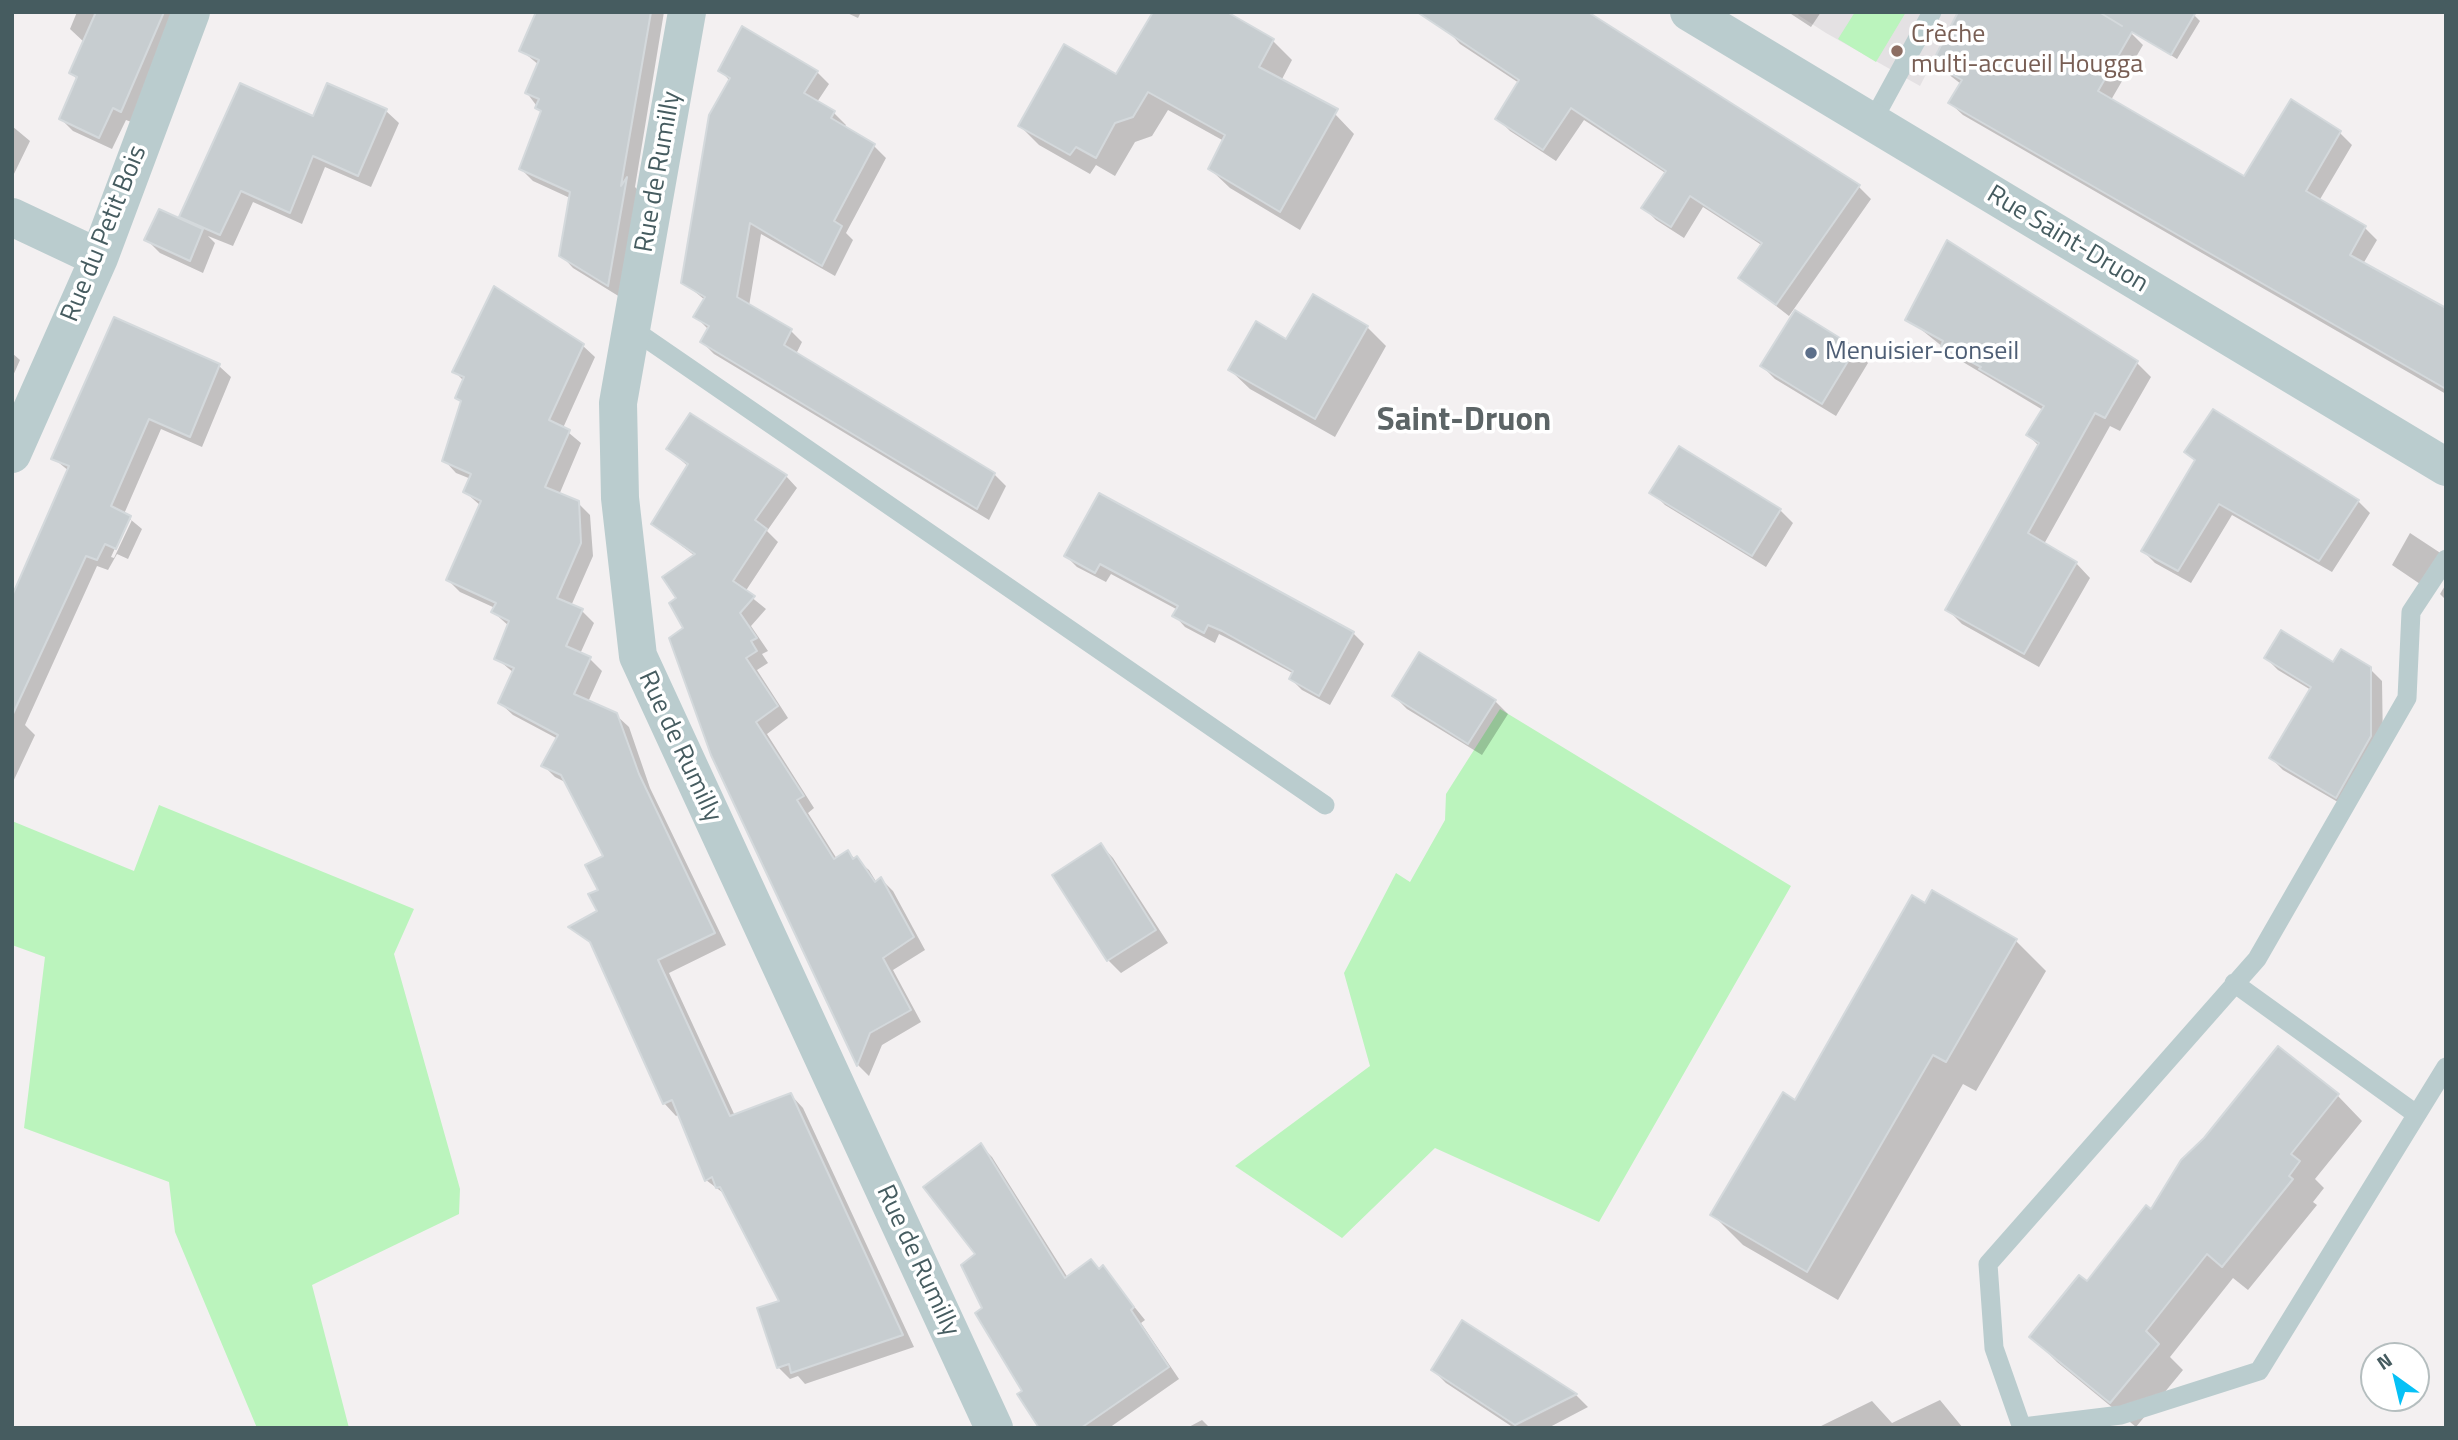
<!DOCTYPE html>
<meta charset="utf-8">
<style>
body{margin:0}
#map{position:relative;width:2458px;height:1440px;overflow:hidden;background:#f3f0f1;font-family:"Titillium Web",sans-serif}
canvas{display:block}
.frame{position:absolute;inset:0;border:14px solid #465c60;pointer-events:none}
.north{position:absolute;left:2360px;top:1342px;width:70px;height:70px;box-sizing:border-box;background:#fff;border:2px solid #b5bebf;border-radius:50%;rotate:326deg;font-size:19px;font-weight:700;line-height:28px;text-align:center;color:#465c60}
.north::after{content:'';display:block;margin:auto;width:24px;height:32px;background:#06c1f6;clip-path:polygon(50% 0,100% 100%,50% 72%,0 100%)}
</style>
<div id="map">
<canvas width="2458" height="1440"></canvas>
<div class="frame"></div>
<div class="north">N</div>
</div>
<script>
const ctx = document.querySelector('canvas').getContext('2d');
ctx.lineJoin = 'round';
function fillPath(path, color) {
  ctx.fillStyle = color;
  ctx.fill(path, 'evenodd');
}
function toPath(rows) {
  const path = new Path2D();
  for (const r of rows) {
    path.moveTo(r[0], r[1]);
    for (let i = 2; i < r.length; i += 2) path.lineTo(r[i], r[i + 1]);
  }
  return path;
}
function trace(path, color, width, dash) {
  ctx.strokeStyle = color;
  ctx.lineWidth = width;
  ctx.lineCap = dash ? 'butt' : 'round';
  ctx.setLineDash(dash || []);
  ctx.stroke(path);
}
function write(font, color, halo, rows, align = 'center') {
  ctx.font = font + ' "Titillium Web",sans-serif';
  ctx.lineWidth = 7;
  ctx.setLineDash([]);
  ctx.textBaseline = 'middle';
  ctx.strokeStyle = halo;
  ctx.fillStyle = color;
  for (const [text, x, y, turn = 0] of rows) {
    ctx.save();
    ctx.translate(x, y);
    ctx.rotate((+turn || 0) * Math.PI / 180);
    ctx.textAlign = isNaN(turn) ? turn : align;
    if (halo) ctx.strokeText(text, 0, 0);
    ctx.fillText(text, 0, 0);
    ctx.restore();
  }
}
const education = toPath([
 [1800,12,1958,12,1920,86,1826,33,1798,15]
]);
const green = toPath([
 [1855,12,1906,12,1876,62,1838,39],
 [1500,709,1791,886,1599,1222,1435,1148,1342,1238,1235,1166,1370,1066,1344,973,1396,873,1410,882,1445,820,1446,794],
 [159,805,414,909,394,954,460,1189,459,1214,312,1285,349,1428,257,1428,175,1232,169,1182,24,1128,45,957,12,945,12,821,134,871]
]);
const shadow = toPath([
 [77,12,183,12,134,123,126,120,112,149,73,131,61,119,78,80,71,73,85,43,70,29],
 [540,12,664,12,635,187,639,191,620,297,573,268,561,255,570,198,533,181,521,169,542,113,527,93,539,65,522,51],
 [845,12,861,12,858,18],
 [1788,12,1821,12,1811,27],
 [2194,15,2200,21,2177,59,2136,33],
 [1448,31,1859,187,1871,199,1789,316,1740,278,1763,246,1703,207,1684,238,1656,220,1644,208,1667,174,1584,120,1556,161,1510,131,1497,118,1519,83,1460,44],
 [2131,33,2143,45,2111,100,2245,179,2291,102,2340,133,2352,145,2319,201,2365,228,2377,240,2363,264,2446,310,2446,394,1963,115,1950,103,1961,84,1934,63],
 [1273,41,1292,60,1281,81,1335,114,1354,134,1300,230,1230,188,1210,169,1224,141,1168,110,1152,136,1135,142,1115,176,1096,165,1090,174,1039,145,1020,126,1116,76],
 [720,70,817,72,829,84,817,102,834,113,846,125,844,128,874,146,886,158,846,233,853,240,835,276,761,234,749,306,790,330,802,342,796,354,994,474,1006,486,989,520,714,354,702,342,709,330,695,316,705,300,683,282,730,81],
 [386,111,399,123,371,187,325,167,302,224,253,202,233,246,208,236,215,243,203,273,160,253,147,240,187,223,181,217,314,118],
 [12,126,30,141,12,178],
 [1795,313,1855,350,1868,363,1836,416,1775,379,1762,366],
 [1908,319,2136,362,2151,377,2120,431,2110,426,2044,544,2076,563,2090,578,2039,667,1962,624,1948,610,2039,446,2028,435,2043,410,1958,359],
 [115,320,219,366,231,377,202,447,161,429,124,514,142,529,128,559,117,554,108,570,97,566,25,725,35,735,12,784,12,598,69,471,53,458],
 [128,520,132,520,114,558,111,557],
 [1367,327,1386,346,1335,437,1250,389,1230,370,1287,342],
 [582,345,595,357,563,428,581,443,559,495,578,503,590,515,593,556,571,606,582,611,594,623,580,654,590,659,602,671,588,702,616,715,629,727,650,788,726,945,669,973,735,1116,791,1095,803,1108,914,1347,805,1384,798,1376,790,1379,778,1367,781,1302,726,1195,706,1180,680,1114,676,1116,664,1103,594,946,571,927,599,912,606,856,567,783,555,777,543,765,558,739,513,715,500,703,514,673,496,658,509,626,493,612,495,608,460,592,448,580,481,506,465,492,471,479,456,473,444,460,462,403,457,398,464,381,455,372],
 [12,353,20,360,12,378],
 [1679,448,1780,510,1793,523,1766,567,1665,505,1652,492],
 [668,449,786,476,797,488,767,531,778,542,745,592,766,609,751,626,768,651,762,654,768,663,757,670,788,718,767,734,814,808,808,813,837,859,847,852,869,870,877,883,881,879,893,891,925,950,893,970,921,1022,882,1045,869,1076,858,1065,713,754,678,599,695,556,653,524,689,467],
 [2187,452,2358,501,2370,513,2332,572,2232,515,2191,583,2155,563,2143,551,2196,462],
 [1100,495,1353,633,1364,644,1330,705,1302,690,1291,679,1294,674,1235,642,1219,634,1215,643,1185,627,1175,616,1178,610,1111,574,1106,582,1077,567,1066,556],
 [2410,533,2445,556,2423,586,2392,565],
 [2446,584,2446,600,2440,594],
 [2266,658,2370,669,2382,681,2383,746,2348,808,2283,770,2271,758,2311,690,2278,670],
 [1394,696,1495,701,1508,714,1482,755,1407,709],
 [1101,845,1113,858,1168,943,1121,973,1108,960],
 [1933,892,2016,941,2046,971,1976,1091,1963,1084,1838,1300,1743,1245,1713,1215,1796,1102],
 [2338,1096,2362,1121,2315,1179,2324,1188,2313,1202,2317,1205,2248,1290,2233,1278,2170,1357,2183,1370,2136,1427,2057,1362,2032,1337,2087,1284,2152,1212],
 [980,1145,992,1157,1068,1278,1103,1268,1145,1320,1141,1323,1179,1379,1109,1428,1041,1428,985,1308,978,1254],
 [1463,1323,1576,1395,1588,1407,1548,1428,1514,1428,1446,1383,1433,1370],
 [1940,1400,1963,1428,1817,1428,1872,1401,1892,1423],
 [1202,1420,1210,1428,1187,1428]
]);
const building = toPath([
 [96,12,164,12,121,112,113,108,99,138,59,119,77,77,69,73,96,12],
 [536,12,651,12,621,186,627,177,608,286,559,256,570,192,519,169,541,111,535,108,539,99,525,93,539,60,519,51,536,12],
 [1153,12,1227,12,1274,39,1259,67,1338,109,1280,212,1208,169,1225,135,1148,92,1133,117,1115,123,1096,158,1076,147,1070,155,1018,126,1064,44,1116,74,1153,12],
 [1417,12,1588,12,1860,185,1776,305,1738,278,1762,243,1690,196,1671,227,1641,208,1666,171,1571,108,1543,150,1509,128,1495,119,1519,80,1417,12],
 [1958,12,2099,12,2122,26,2099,12,2196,12,2171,55,2132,32,2098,91,2244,176,2291,99,2341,131,2306,191,2366,226,2350,255,2446,308,2446,389,1948,103,1962,80,1932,63,1958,12],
 [742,26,818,71,804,93,835,111,831,118,875,144,834,221,842,226,822,266,750,223,737,297,792,329,784,345,995,473,977,509,700,342,709,326,693,317,705,297,681,283,709,115,730,78,718,71,742,26],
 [240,83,313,116,327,83,387,109,358,176,313,156,290,213,241,191,220,235,179,217,240,83],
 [159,209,203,229,190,261,144,240,159,209],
 [1947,240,2138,361,2105,418,2095,413,2028,533,2077,562,2024,654,1945,610,2039,443,2026,435,2044,406,1979,369,1981,367,1941,346,1943,341,1905,320,1947,240],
 [494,286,584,344,549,420,570,430,545,487,579,501,581,543,557,598,583,609,566,646,591,657,574,694,617,713,639,774,715,933,658,960,730,1116,791,1093,903,1335,791,1373,789,1364,777,1368,757,1308,779,1301,720,1187,716,1188,712,1177,705,1181,672,1100,663,1104,590,942,568,927,597,911,588,894,598,890,585,865,603,856,561,775,541,766,558,735,498,703,514,668,494,659,509,621,491,612,496,603,446,580,481,501,463,492,471,474,442,461,461,401,455,398,464,377,452,372,494,286],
 [1313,294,1368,326,1315,419,1228,370,1256,321,1286,339,1313,294],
 [1795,310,1856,348,1822,404,1760,366,1795,310],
 [114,317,220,364,190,437,149,419,111,506,131,516,116,549,105,544,97,560,86,556,12,716,12,596,69,466,51,459,114,317],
 [2213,409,2359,500,2319,561,2219,504,2178,571,2141,551,2195,460,2184,452,2213,409],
 [690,413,787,475,755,520,767,529,733,581,755,596,740,613,757,638,751,641,757,651,746,658,778,706,756,722,804,796,797,800,834,859,848,850,853,859,857,856,875,882,881,877,914,937,883,958,911,1010,870,1033,857,1066,711,755,669,638,683,628,669,603,676,598,662,577,695,554,651,524,688,464,666,449,690,413],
 [1679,446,1781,509,1752,556,1649,493,1679,446],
 [1099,493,1354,632,1319,696,1289,679,1293,671,1222,631,1208,625,1204,633,1172,616,1178,606,1100,564,1095,573,1064,556,1099,493],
 [2281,630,2333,662,2341,649,2371,667,2371,736,2336,798,2269,758,2311,687,2264,658,2281,630],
 [1419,652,1496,700,1468,744,1392,696,1419,652],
 [1101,843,1156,930,1107,961,1052,875,1101,843],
 [1932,890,2017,939,1946,1062,1933,1055,1807,1272,1710,1215,1783,1092,1795,1100,1912,895,1925,903,1932,890],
 [2278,1046,2339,1094,2291,1154,2300,1161,2289,1176,2293,1179,2222,1267,2207,1254,2146,1331,2159,1344,2110,1403,2029,1337,2079,1275,2087,1281,2146,1205,2151,1209,2181,1160,2204,1138,2278,1046],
 [981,1143,1065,1278,1091,1259,1099,1269,1103,1265,1134,1307,1131,1310,1169,1367,1081,1428,1039,1428,1017,1394,1022,1391,975,1313,982,1308,961,1265,975,1254,923,1187,981,1143],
 [1462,1320,1577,1394,1515,1425,1431,1370,1462,1320]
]);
const service = toPath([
 [1871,124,1932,12],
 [631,328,1325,805],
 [2234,983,2416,1114],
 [2023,1427,2121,1415,2259,1371,2446,1067],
 [2022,1428,1994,1348,1988,1264,2257,959,2407,698,2411,612,2446,559]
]);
const minor = toPath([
 [687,12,618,403,620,498,638,656,994,1428],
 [12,217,99,258],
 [12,454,99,258,191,12]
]);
const tertiary = toPath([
 [1689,12,2446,467]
]);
const markers = [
 [1897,51,7,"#8d6e63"],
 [1811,353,7,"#5c6f8a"]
];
const educationNames = [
 ["Crèche",1911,36],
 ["multi-accueil Hougga",1911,66]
];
const streetNames = [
 ["Rue de Rumilly",659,172,-80],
 ["Rue du Petit Bois",105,234,-68],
 ["Rue Saint-Druon",2067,240,31],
 ["Rue de Rumilly",679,747,65],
 ["Rue de Rumilly",917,1261,65]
];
const serviceNames = [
 ["Menuisier-conseil",1825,353]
];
const districtNames = [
 ["Saint-Druon",1464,422]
];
fillPath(education, '#e4e1e3');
fillPath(green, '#bbf4bd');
fillPath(shadow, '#0003');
fillPath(building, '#c7cdd0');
trace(building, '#d4d9dc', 2);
trace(service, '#baccce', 19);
trace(minor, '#baccce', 38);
trace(tertiary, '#baccce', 38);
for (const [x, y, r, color] of markers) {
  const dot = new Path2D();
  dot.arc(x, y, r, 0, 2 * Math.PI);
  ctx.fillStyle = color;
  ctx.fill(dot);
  trace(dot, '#fff', 2.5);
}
write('26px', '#785e54', '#fff', educationNames, 'left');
write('26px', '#465c60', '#fff', streetNames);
write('26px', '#4e5e75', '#fff', serviceNames, 'left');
write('bold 33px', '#5c6466', '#fff', districtNames);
</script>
